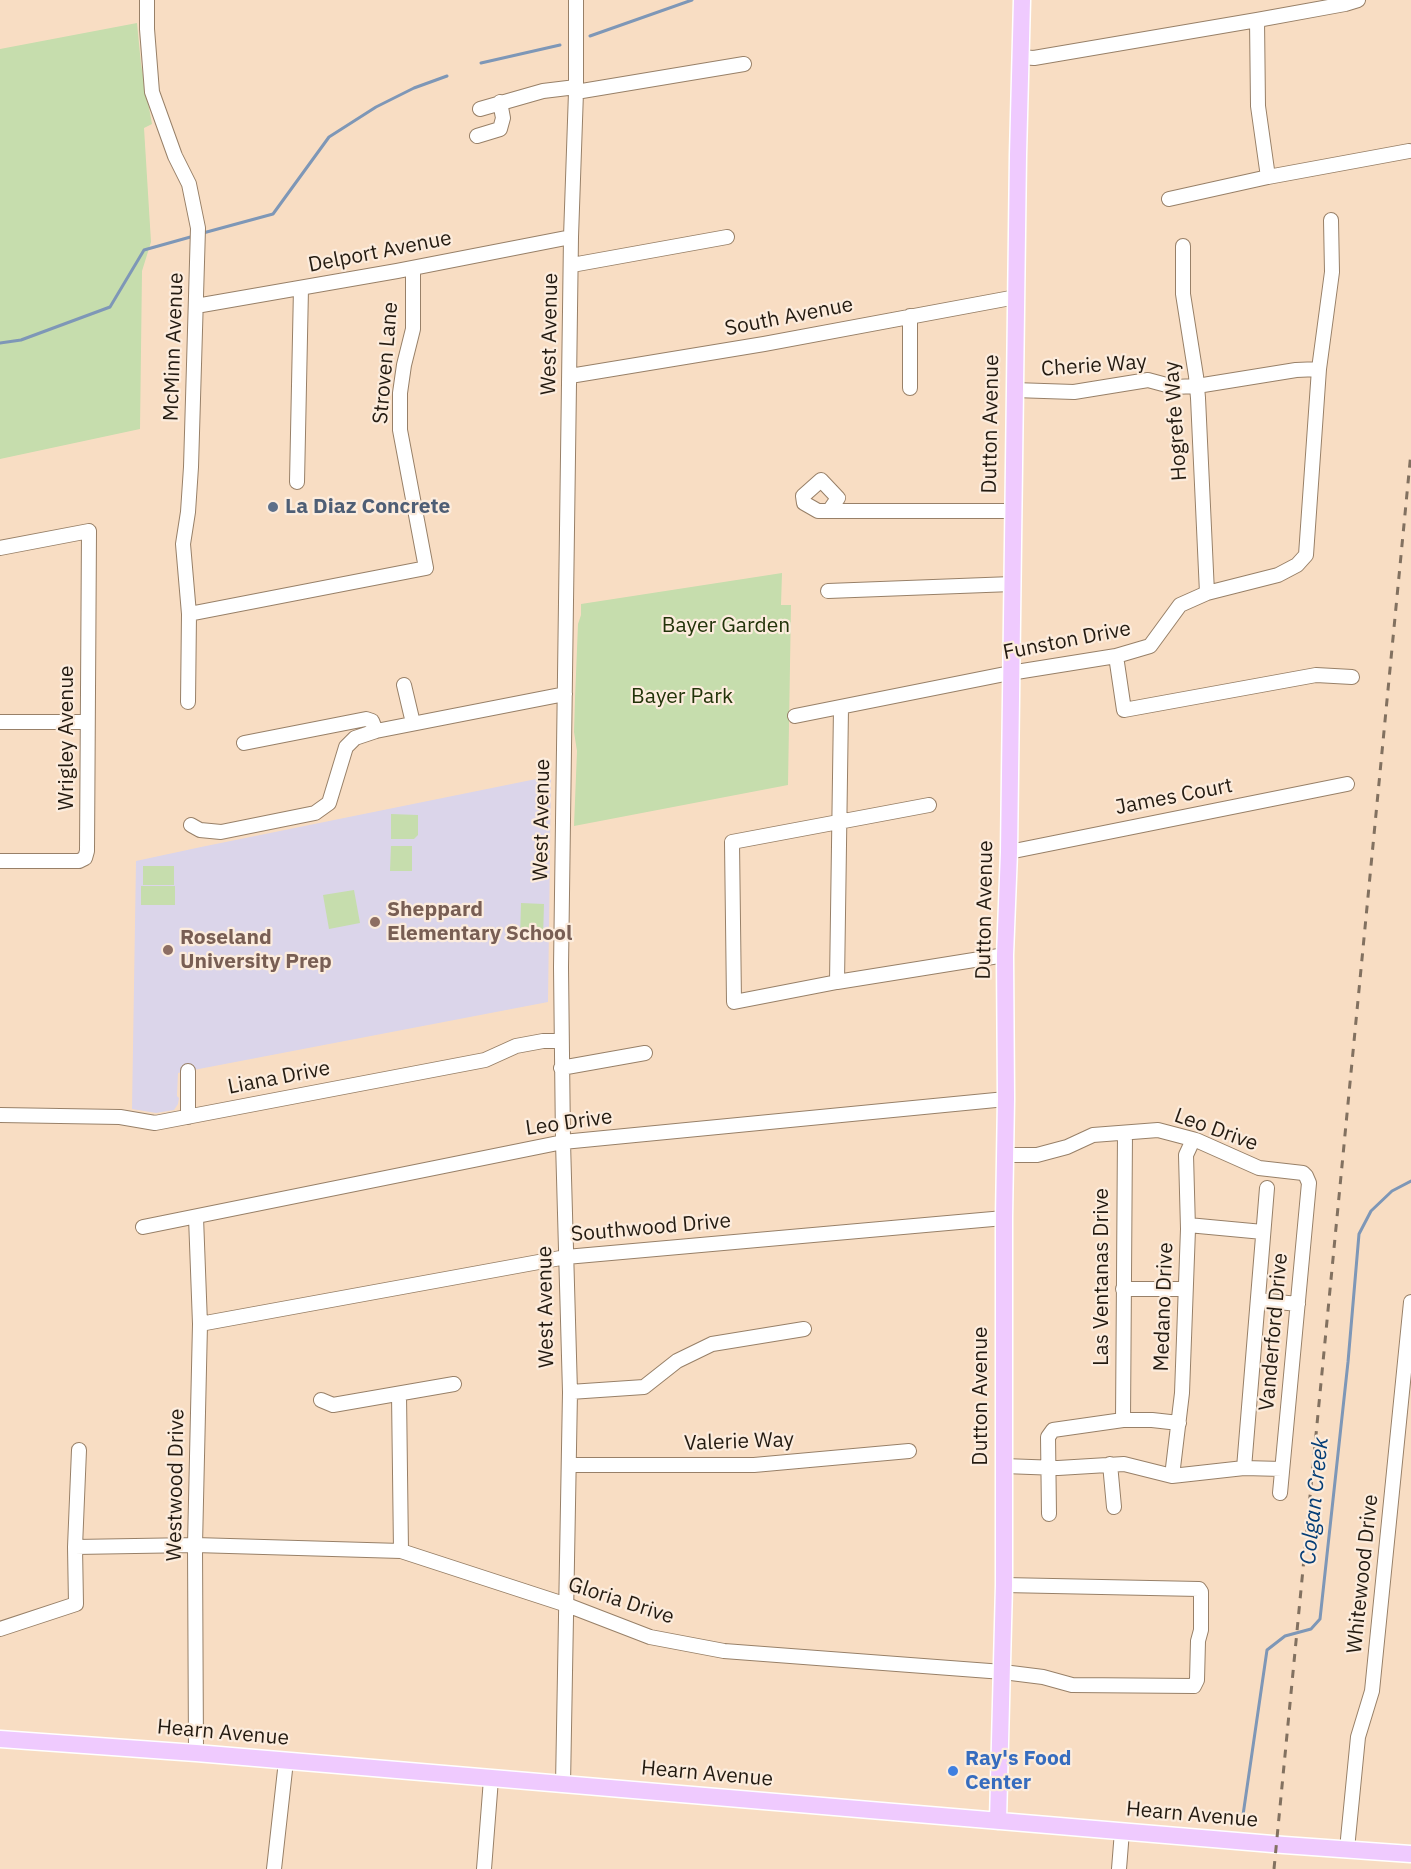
<!DOCTYPE html>
<style>
body{margin:0}
canvas{display:block;background:#f8ddc3}
</style>
<canvas width="1411" height="1869"></canvas>
<script>
const ctx = document.querySelector('canvas').getContext('2d');
ctx.lineJoin = 'round';
function fillPath(path, color) {
  ctx.fillStyle = color;
  ctx.fill(path, 'evenodd');
}
function toPath(rows) {
  const path = new Path2D();
  for (const r of rows) {
    path.moveTo(r[0], r[1]);
    for (let i = 2; i < r.length; i += 2) path.lineTo(r[i], r[i + 1]);
  }
  return path;
}
function trace(path, color, width, dash) {
  ctx.strokeStyle = color;
  ctx.lineWidth = width;
  ctx.lineCap = dash ? 'butt' : 'round';
  ctx.setLineDash(dash || []);
  ctx.stroke(path);
}
function write(font, color, halo, rows, align = 'center') {
  ctx.font = font + ' "IBM Plex Sans",sans-serif';
  ctx.lineWidth = 4.5;
  ctx.setLineDash([]);
  ctx.textBaseline = 'middle';
  ctx.strokeStyle = halo;
  ctx.fillStyle = color;
  for (const [text, x, y, turn = 0] of rows) {
    ctx.save();
    ctx.translate(x, y);
    ctx.rotate((+turn || 0) * Math.PI / 180);
    ctx.textAlign = isNaN(turn) ? turn : align;
    if (halo) ctx.strokeText(text, 0, 0);
    ctx.fillText(text, 0, 0);
    ctx.restore();
  }
}
const education = toPath([
 [551,776,548,1002,178,1073,177,1096,179,1098,178,1104,174,1110,156,1113,132,1109,136,861,201,847]
]);
const green = toPath([
 [137,23,141,64,152,124,144,128,151,242,142,271,140,429,0,459,0,49],
 [782,573,781,605,791,605,788,785,574,826,577,751,574,732,575,699,578,624,581,615,581,604],
 [391,814,418,815,418,835,414,839,391,839],
 [391,846,412,846,412,871,390,871],
 [143,866,174,866,174,885,143,885],
 [141,886,175,886,175,905,141,905],
 [354,890,360,923,329,929,323,895],
 [521,903,544,904,543,939,520,938]
]);
const stream = toPath([
 [590,36,692,0],
 [481,63,560,45],
 [203,233,273,214,329,137,376,107,414,88,447,76],
 [0,343,21,340,110,307,144,250,194,236],
 [1243,1815,1267,1650,1285,1636,1311,1629,1320,1619,1348,1362,1359,1234,1371,1211,1392,1191,1411,1181]
]);
const minor = toPath([
 [147,0,147,29,152,92,175,156,189,184,198,228,191,467,188,512,183,544,189,614,188,702],
 [1257,20,1258,106,1268,177],
 [1020,57,1034,58,1257,20,1345,4,1358,0],
 [576,92,744,64],
 [480,109,543,91,576,87],
 [477,136,500,129,503,118,500,102],
 [1169,199,1268,177,1409,151],
 [1183,246,1183,294,1196,376,1198,398,1207,593],
 [572,265,727,237],
 [196,306,397,271,571,237],
 [570,376,764,344,1016,297],
 [910,388,910,316],
 [1014,390,1074,392,1148,380,1174,387,1197,386,1296,370,1319,369],
 [297,482,301,288],
 [829,511,838,498,821,480,803,496,804,503,818,511,1013,511],
 [0,548,89,531,87,851,85,858,79,861,0,861],
 [828,591,1012,584],
 [189,614,426,568,400,430,400,393,404,365,413,329,413,268],
 [1116,656,1124,710,1316,675,1352,677],
 [404,685,413,723],
 [795,716,1010,673,1116,656,1150,646,1180,605,1207,593,1278,575,1297,565,1306,555,1319,369,1332,272,1331,220],
 [0,722,87,722],
 [244,743,366,719,372,721,376,731],
 [929,805,732,842,734,1002,837,982,1005,955],
 [191,825,200,830,221,832,315,813,329,803,346,747,355,738,376,731,565,694],
 [1009,852,1347,784],
 [837,982,841,708],
 [561,1068,645,1053],
 [188,1071,188,1117],
 [0,1115,120,1117,155,1123,485,1060,516,1046,543,1041,561,1041],
 [1005,1155,1037,1155,1067,1147,1093,1135,1158,1130,1196,1140,1259,1168,1303,1173,1306,1176,1309,1183,1280,1493],
 [1188,1225,1263,1232],
 [143,1227,563,1142,1006,1099],
 [1123,1289,1185,1289],
 [1258,1300,1298,1304],
 [200,1324,566,1257,1004,1218],
 [570,1392,644,1387,677,1361,712,1344,804,1329],
 [399,1394,401,1551],
 [321,1400,333,1405,454,1384],
 [1123,1420,1125,1133],
 [1110,1464,1114,1507],
 [569,1465,754,1465,909,1451],
 [1004,1466,1058,1468,1124,1464,1172,1476,1244,1468,1282,1469],
 [1244,1468,1267,1188],
 [1172,1476,1182,1393,1188,1229,1186,1155,1193,1140],
 [1049,1514,1048,1437,1053,1430,1123,1420,1152,1420,1179,1423],
 [75,1547,195,1545,401,1551,567,1605,650,1637,724,1651,1003,1672,1043,1677,1072,1685,1194,1686,1197,1680,1198,1641,1201,1630,1201,1592,1199,1589,1004,1585],
 [0,1629,76,1604,75,1547,79,1450],
 [196,1753,195,1545,200,1324,196,1217],
 [563,1785,570,1392,563,1142,561,967,571,237,576,92,576,0],
 [1347,1849,1358,1737,1372,1691,1411,1302],
 [274,1869,286,1761],
 [484,1869,491,1779],
 [1119,1869,1122,1831]
]);
const major = toPath([
 [0,1739,196,1753,1284,1845,1411,1854],
 [998,1821,1004,1585,1004,1218,1006,1099,1005,955,1009,852,1018,155,1022,0]
]);
const rail = toPath([
 [1274,1869,1411,452]
]);
const markers = [
 [273,507,6,"#5c6f8a"],
 [375,922,6,"#8d6e63"],
 [168,950,6,"#8d6e63"],
 [953,1771,6,"#3f7fe0"]
];
const streetNames = [
 ["Delport Avenue",380,252,-11],
 ["South Avenue",789,317,-11],
 ["West Avenue",550,334,-89],
 ["McMinn Avenue",174,347,-88],
 ["Stroven Lane",386,363,-85],
 ["Cherie Way",1094,366,-4],
 ["Hogrefe Way",1176,421,-94],
 ["Dutton Avenue",991,424,-89],
 ["Funston Drive",1067,641,-11],
 ["Wrigley Avenue",67,738,-90],
 ["James Court",1174,797,-11],
 ["West Avenue",542,820,-89],
 ["Dutton Avenue",985,910,-89],
 ["Liana Drive",279,1078,-11],
 ["Leo Drive",569,1123,-8],
 ["Leo Drive",1216,1130,20],
 ["Southwood Drive",651,1228,-5],
 ["Las Ventanas Drive",1102,1277,-90],
 ["West Avenue",546,1307,-91],
 ["Medano Drive",1164,1307,-88],
 ["Vanderford Drive",1274,1332,-85],
 ["Dutton Avenue",981,1396,-90],
 ["Valerie Way",739,1442,-2],
 ["Westwood Drive",176,1485,-89],
 ["Whitewood Drive",1363,1574,-84],
 ["Gloria Drive",621,1601,18],
 ["Hearn Avenue",223,1733,5],
 ["Hearn Avenue",707,1774,5],
 ["Hearn Avenue",1192,1815,5]
];
const serviceNames = [
 ["La Diaz Concrete",285,507]
];
const parkNames = [
 ["Bayer Garden",726,626],
 ["Bayer Park",682,697]
];
const educationNames = [
 ["Sheppard",387,910],
 ["Elementary School",387,934],
 ["Roseland",180,938],
 ["University Prep",180,962]
];
const shopNames = [
 ["Ray's Food",965,1759],
 ["Center",965,1783]
];
const waterNames = [
 ["Colgan Creek",1315,1501,-84]
];
fillPath(education, '#dbd5ea');
fillPath(green, '#c6ddad');
trace(stream, '#7e97b7', 3);
trace(minor, '#988068', 16);
trace(major, '#fff', 19);
trace(minor, '#fff', 14);
trace(major, '#efcafe', 16);
trace(rail, '#827160', 3, [8, 8]);
for (const [x, y, r, color] of markers) {
  const dot = new Path2D();
  dot.arc(x, y, r, 0, 2 * Math.PI);
  ctx.fillStyle = color;
  ctx.fill(dot);
  trace(dot, '#fcecdd', 2);
}
write('21px', '#241b11', '#fcecdd', streetNames);
write('bold 21px', '#4e5e75', '#fcecdd', serviceNames, 'left');
write('21px', '#223309', '#fcecdd', parkNames);
write('bold 21px', '#785e54', '#fcecdd', educationNames, 'left');
write('bold 21px', '#366cbe', '#fcecdd', shopNames, 'left');
write('italic 22px', '#043d76', '#fcecdd', waterNames);
</script>
